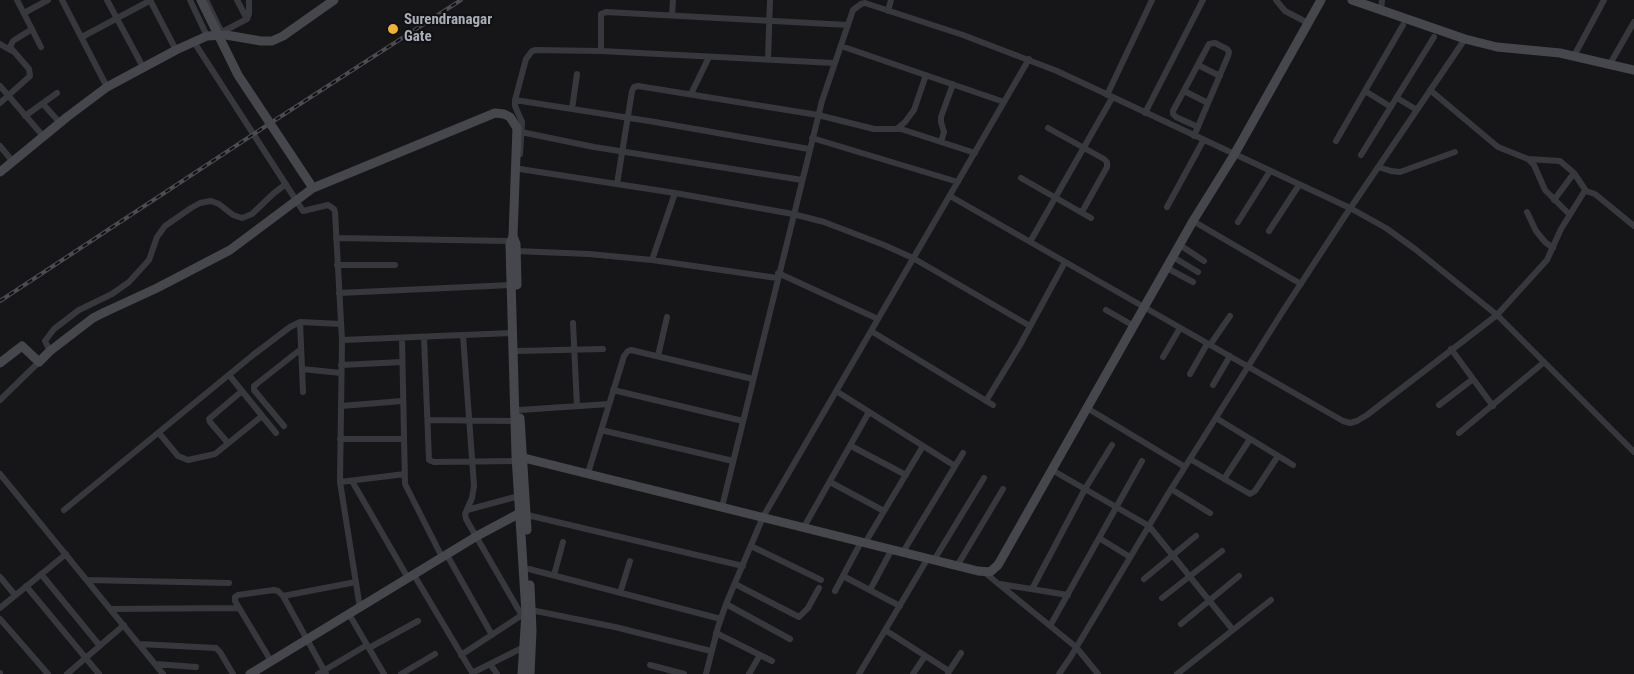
<!DOCTYPE html>
<style>
body{margin:0}
canvas{display:block;background:#161618}
</style>
<canvas width="1634" height="674"></canvas>
<script>
const ctx = document.querySelector('canvas').getContext('2d');
ctx.lineJoin = 'round';
function toPath(rows) {
  const path = new Path2D();
  for (const r of rows) {
    path.moveTo(r[0], r[1]);
    for (let i = 2; i < r.length; i += 2) path.lineTo(r[i], r[i + 1]);
  }
  return path;
}
function trace(path, color, width, dash) {
  ctx.strokeStyle = color;
  ctx.lineWidth = width;
  ctx.lineCap = dash ? 'butt' : 'round';
  ctx.setLineDash(dash || []);
  ctx.stroke(path);
}
function write(font, color, halo, rows, align = 'center') {
  ctx.font = font + ' "Roboto Condensed",sans-serif';
  ctx.lineWidth = 4.5;
  ctx.setLineDash([]);
  ctx.textBaseline = 'middle';
  ctx.strokeStyle = halo;
  ctx.fillStyle = color;
  for (const [text, x, y, turn = 0] of rows) {
    ctx.save();
    ctx.translate(x, y);
    ctx.rotate((+turn || 0) * Math.PI / 180);
    ctx.textAlign = isNaN(turn) ? turn : align;
    if (halo) ctx.strokeText(text, 0, 0);
    ctx.fillText(text, 0, 0);
    ctx.restore();
  }
}
const street = toPath([
 [17,0,41,47],
 [62,0,107,87],
 [107,0,143,67],
 [150,0,176,50],
 [190,0,207,36],
 [206,0,222,33],
 [237,0,247,19],
 [1276,0,1285,11,1308,23],
 [1381,10,1382,0],
 [888,11,891,0],
 [24,13,48,0],
 [672,15,673,0],
 [222,32,247,19,249,14,249,0],
 [82,37,151,0],
 [194,42,303,211,328,205,334,209,335,212,342,340,340,482,360,608],
 [0,44,12,51],
 [841,46,1004,102],
 [601,51,601,14,606,12,848,25],
 [1574,56,1604,0],
 [768,60,770,0],
 [1610,64,1634,22],
 [1198,65,1220,76],
 [0,86,43,136],
 [1430,90,1498,147,1528,159,1534,165,1545,190,1569,214],
 [1184,91,1208,103],
 [1365,91,1391,107],
 [691,94,709,57],
 [1107,95,1152,0],
 [1397,98,1417,110],
 [515,100,655,122,809,149],
 [0,103,30,76,29,69,10,47,13,41,32,29],
 [43,104,60,123],
 [572,109,577,74],
 [1145,113,1203,0],
 [25,116,57,93],
 [898,128,905,122,914,110,926,75],
 [1048,128,1104,159,1107,162,1107,167,1082,212],
 [521,132,594,147,802,180],
 [1194,136,1228,56,1229,52,1227,49,1215,43,1209,44,1173,111,1173,114,1176,117,1198,127],
 [812,138,958,182],
 [1336,141,1403,25],
 [941,142,944,132,941,122,941,117,953,84],
 [0,146,13,162],
 [520,154,522,122,515,106,515,100,526,59,532,51,536,50,601,51,834,63],
 [1361,155,1434,37],
 [1528,159,1560,161,1574,173,1586,191],
 [1378,167,1391,171,1400,172,1455,152],
 [520,169,675,193,793,214,824,222,884,245,913,258,1030,326],
 [1021,178,1091,218],
 [617,184,632,91,634,87,638,86,818,115,874,129,901,129,975,153],
 [950,196,1343,421,1350,423,1357,421,1367,415,1497,315,1547,260,1561,229,1584,192,1586,191,1595,194,1634,226],
 [1554,200,1574,173],
 [1167,207,1203,141],
 [1527,212,1536,231,1545,242,1553,248],
 [1193,221,1301,284],
 [1238,222,1270,171],
 [1269,231,1299,185],
 [336,238,510,241],
 [1030,242,1112,98],
 [1180,245,1204,261],
 [516,251,589,254,652,260,777,278],
 [1173,257,1198,272],
 [652,260,675,193],
 [337,265,395,265],
 [1167,268,1193,282],
 [778,273,878,319],
 [339,293,511,285],
 [1106,310,1134,326],
 [300,322,303,392],
 [573,323,577,406],
 [871,331,993,405],
 [463,335,474,486,472,498,465,514,466,519,525,621],
 [424,337,429,460,434,462,516,461],
 [402,338,405,484,442,557],
 [342,340,512,333],
 [1210,345,1230,316],
 [1451,349,1493,406],
 [50,351,45,341,54,329,79,310,112,294,129,282,149,260,157,237,165,226,191,208,200,203,211,201,219,204,233,215,242,218,252,214,274,193,286,184],
 [517,351,603,349],
 [658,356,667,317],
 [1163,357,1180,328],
 [341,365,402,362],
 [302,369,341,373],
 [1190,374,1207,344],
 [229,375,276,433],
 [1213,385,1230,356],
 [613,390,743,421],
 [836,391,955,466],
 [0,400,39,362],
 [986,401,1020,345,1065,262],
 [1439,405,1473,379],
 [341,406,402,401],
 [1087,408,1185,467],
 [520,410,609,404],
 [1216,418,1293,465],
 [428,420,514,421],
 [284,426,254,390,254,386,301,349],
 [601,430,733,461],
 [159,433,178,456,188,460,215,454,262,416],
 [1459,433,1543,363],
 [340,439,403,439],
 [228,443,210,422,209,419,242,391],
 [851,446,906,475],
 [1190,459,1250,494,1255,491,1278,456],
 [1052,470,1149,526,1233,630],
 [588,473,624,356,628,351,631,350,753,379],
 [0,474,163,674],
 [1224,479,1250,439],
 [352,481,408,578],
 [340,482,405,474],
 [830,482,884,511],
 [1171,489,1210,513],
 [722,507,822,101,853,10,861,4,865,3,963,35,1057,71,1350,208,1386,228,1415,249,1497,315,1634,452],
 [64,510,253,355,290,327,300,322,341,324],
 [467,510,519,496],
 [523,514,743,566],
 [804,527,869,412],
 [1099,538,1130,557],
 [865,543,923,446],
 [751,546,821,580],
 [903,552,963,453],
 [447,555,492,635],
 [934,560,984,478],
 [957,566,1003,489],
 [529,569,721,619],
 [984,572,1076,647,1098,674],
 [41,574,100,646],
 [414,575,473,674],
 [554,575,563,542],
 [843,576,900,606],
 [0,577,15,595],
 [1144,579,1196,536],
 [87,580,229,583],
 [735,584,799,617,808,608,819,588],
 [1000,584,1068,595],
 [26,586,99,674],
 [1032,589,1085,489,1112,445],
 [870,590,892,549],
 [835,591,861,542],
 [620,593,630,561],
 [283,596,356,582],
 [1162,598,1222,551],
 [726,604,790,639],
 [0,608,66,554],
 [111,609,239,608],
 [531,610,615,627,711,651],
 [349,614,384,674],
 [0,619,48,674],
 [1181,624,1239,576],
 [1050,626,1142,461],
 [885,630,949,671],
 [716,633,772,661],
 [139,644,216,648,220,652,233,674],
 [369,648,418,621],
 [461,655,522,615],
 [271,661,235,601,235,597,238,595,274,590,278,591,283,596,326,674],
 [155,664,196,667],
 [490,664,497,674],
 [650,665,684,674],
 [0,673,0,674],
 [472,673,524,647],
 [948,673,961,653],
 [67,674,124,625],
 [318,674,367,645],
 [401,674,435,654],
 [706,674,718,627,726,604,763,517,1029,59],
 [749,674,760,655],
 [859,674,928,558],
 [913,674,925,656],
 [1059,674,1070,658,1168,494,1283,311,1343,219,1465,39],
 [1177,674,1271,600]
]);
const secondary = toPath([
 [1352,0,1465,39,1497,47,1560,53,1634,70],
 [517,128,513,236,510,245,516,456,526,613,522,674],
 [0,172,67,117,107,87,176,50,207,36,226,35,261,41,272,41,283,36,334,0],
 [513,236,516,244,517,285],
 [0,363,22,346,39,362,50,351,93,318,105,312],
 [520,418,527,530],
 [516,456,978,571,990,572,998,565,1193,221,1234,155,1321,0],
 [250,674,477,536,520,513],
 [530,674,532,631,530,585]
]);
const rail = toPath([
 [0,301,269,124,461,0]
]);
const secondaryBridge = toPath([
 [201,0,238,75,313,188,495,113,504,114,510,117,517,128],
 [105,312,157,288,230,250,313,188]
]);
const markers = [
 [393,29,6,"#f2b134"]
];
const poiNames = [
 ["Surendranagar",404,20],
 ["Gate",404,37]
];
trace(street, '#37383d', 6);
trace(secondary, '#45474d', 9);
trace(rail, '#4a4c52', 4);
trace(rail, '#111113', 2, [5.5]);
trace(secondaryBridge, '#45474d', 9);
for (const [x, y, r, color] of markers) {
  const dot = new Path2D();
  dot.arc(x, y, r, 0, 2 * Math.PI);
  ctx.fillStyle = color;
  ctx.fill(dot);
  trace(dot, '#111113', 2);
}
write('bold 15px', '#a8adb8', '#111113', poiNames, 'left');
</script>
